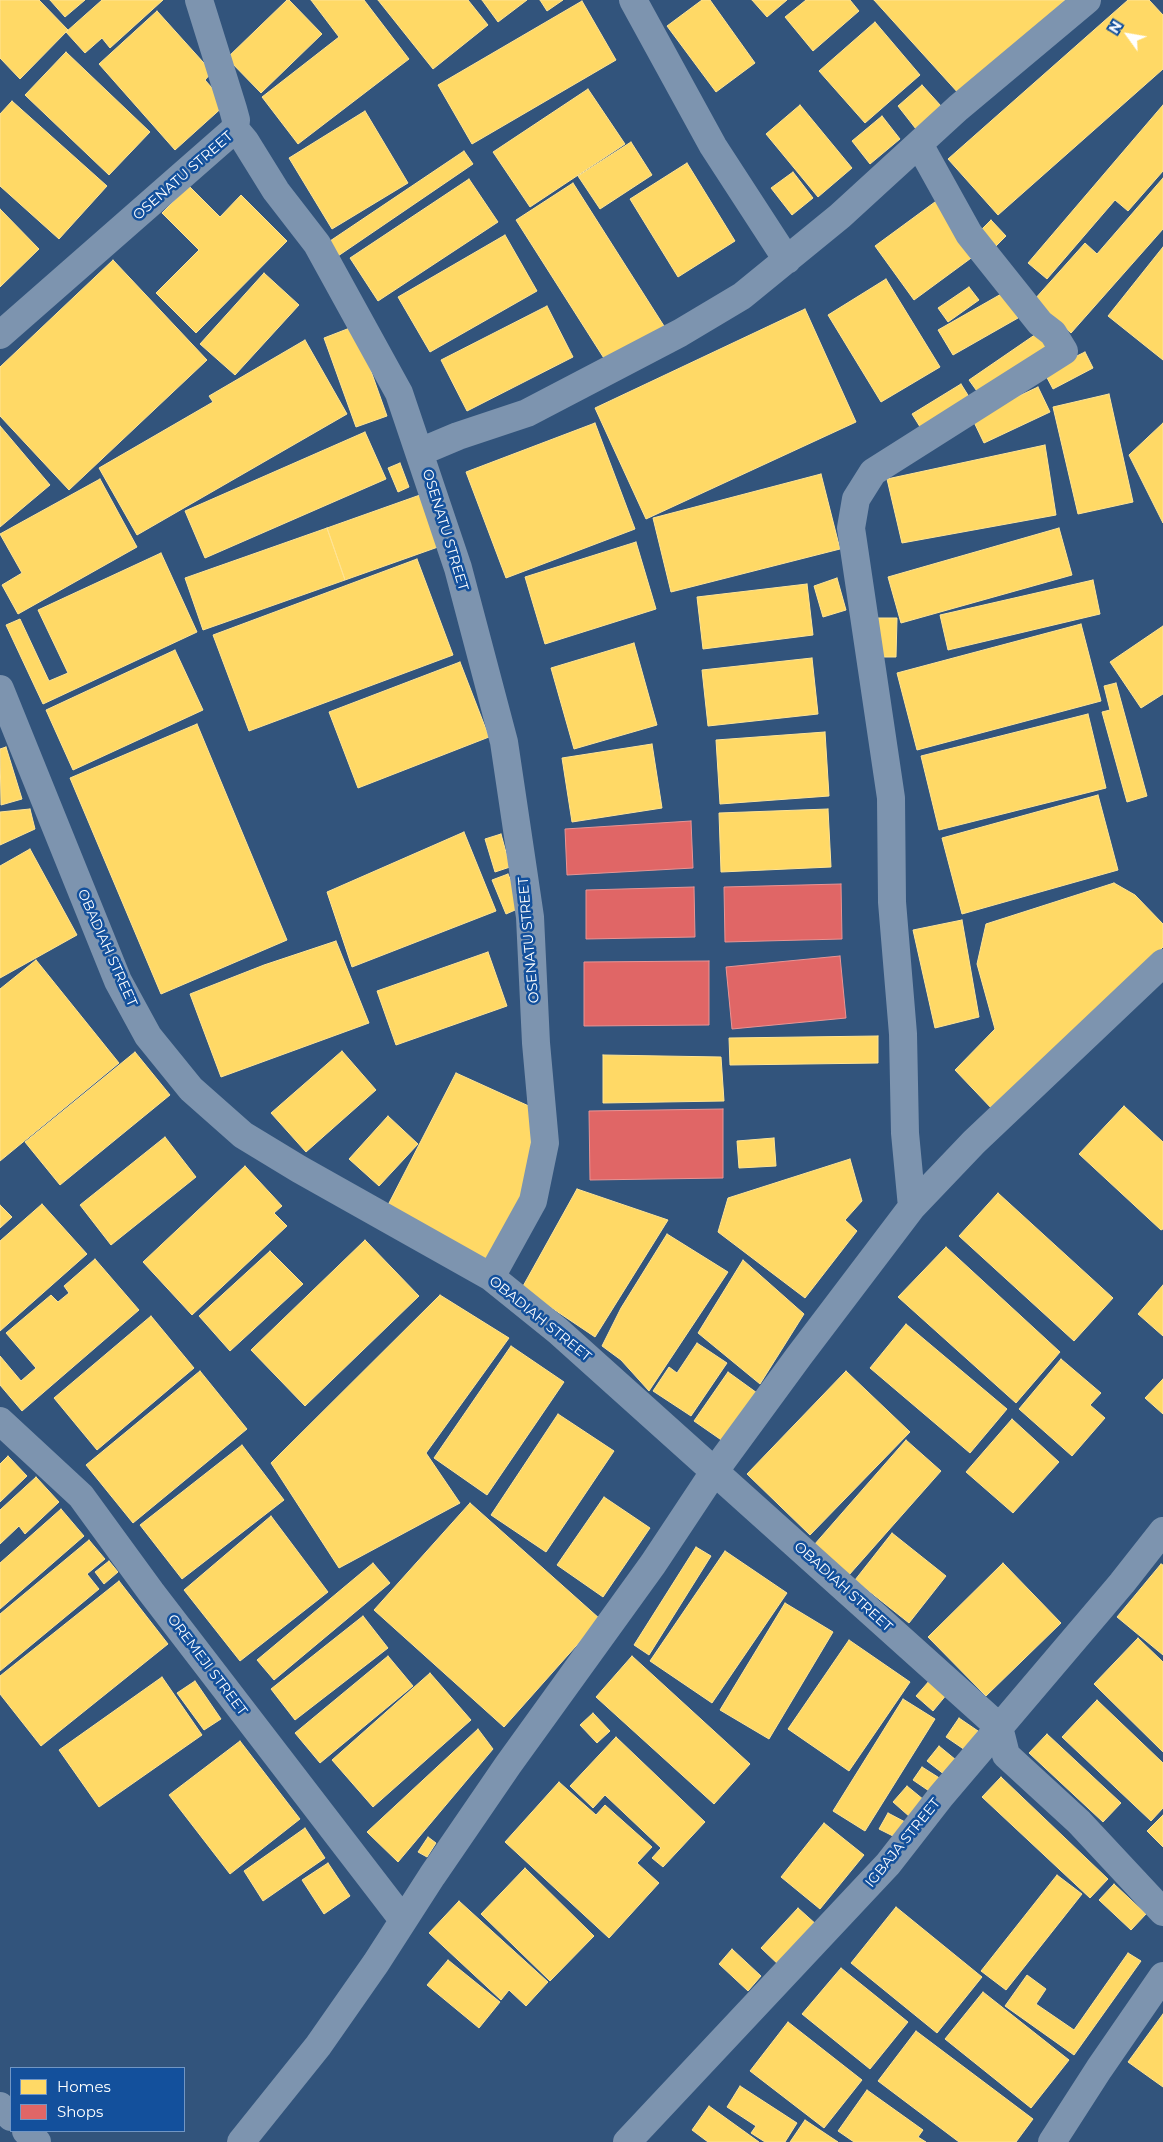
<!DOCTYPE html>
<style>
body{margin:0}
#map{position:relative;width:1163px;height:2142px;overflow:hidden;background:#32547c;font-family:Montserrat,sans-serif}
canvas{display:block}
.legend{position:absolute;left:10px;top:2067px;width:175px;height:65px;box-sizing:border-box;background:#13509c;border:1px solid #7196c4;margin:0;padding:6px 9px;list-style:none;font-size:15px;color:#fff}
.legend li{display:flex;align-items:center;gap:10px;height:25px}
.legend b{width:25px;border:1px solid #7196c4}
.north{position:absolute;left:1103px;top:10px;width:50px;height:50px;-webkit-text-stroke:4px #13509c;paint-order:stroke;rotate:302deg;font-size:14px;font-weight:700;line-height:20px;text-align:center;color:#fff}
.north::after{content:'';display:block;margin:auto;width:18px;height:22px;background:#fff;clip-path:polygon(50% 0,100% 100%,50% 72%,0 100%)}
</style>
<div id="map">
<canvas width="1163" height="2142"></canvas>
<ul class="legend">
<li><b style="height:14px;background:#ffd966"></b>Homes</li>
<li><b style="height:14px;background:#e06666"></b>Shops</li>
</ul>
<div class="north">N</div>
</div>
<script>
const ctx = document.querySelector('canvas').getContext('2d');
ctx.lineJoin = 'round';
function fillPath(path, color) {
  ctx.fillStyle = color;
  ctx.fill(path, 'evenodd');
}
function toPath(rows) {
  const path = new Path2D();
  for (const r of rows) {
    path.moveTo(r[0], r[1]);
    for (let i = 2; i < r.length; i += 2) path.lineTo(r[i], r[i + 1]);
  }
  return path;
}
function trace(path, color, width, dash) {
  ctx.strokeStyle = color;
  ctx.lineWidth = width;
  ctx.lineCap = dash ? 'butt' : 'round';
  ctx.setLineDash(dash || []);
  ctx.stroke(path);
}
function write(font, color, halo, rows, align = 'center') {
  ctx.font = font + ' Montserrat,sans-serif';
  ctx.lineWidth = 5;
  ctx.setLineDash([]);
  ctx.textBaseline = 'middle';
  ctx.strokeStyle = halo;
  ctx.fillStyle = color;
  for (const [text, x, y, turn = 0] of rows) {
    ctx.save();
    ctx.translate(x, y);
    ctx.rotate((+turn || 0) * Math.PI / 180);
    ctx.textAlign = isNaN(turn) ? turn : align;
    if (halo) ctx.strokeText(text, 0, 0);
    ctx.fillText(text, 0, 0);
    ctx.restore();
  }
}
const homes = toPath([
 [0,0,39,0,68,30,20,79,0,58,0,0],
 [50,0,85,0,65,17,50,0],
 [102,0,163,0,110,48,102,38,85,53,66,32,102,0],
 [287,0,289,0,322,34,261,93,227,58,287,0],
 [311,0,364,0,409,59,298,144,262,97,339,37,311,0],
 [378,0,468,0,488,25,433,69,378,0],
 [482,0,527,0,498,22,482,0],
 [540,0,563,0,547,11,540,0],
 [702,0,710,0,755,63,716,92,667,26,702,0],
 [752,0,787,0,767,17,752,0],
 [806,0,850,0,859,11,813,51,785,17,806,0],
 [874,0,1065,0,960,95,874,0],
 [1128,0,1149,0,1163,15,1163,69,998,215,948,159,1128,0],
 [582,1,616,60,472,144,438,85,582,1],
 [157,11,212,72,205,80,226,104,175,150,99,64,157,11],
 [875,22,920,75,865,123,819,71,875,22],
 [66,52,150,132,109,175,25,95,66,52],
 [922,85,941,106,916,129,898,106,922,85],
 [588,89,625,144,530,207,493,152,588,89],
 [12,101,107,186,59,239,0,186,0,114,12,101],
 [800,105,852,168,818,197,766,134,800,105],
 [1163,105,1163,171,1128,211,1115,200,1047,279,1028,263,1163,105],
 [365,111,408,183,332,229,289,158,365,111],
 [882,116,900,139,870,164,852,141,882,116],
 [631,142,652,175,600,209,578,176,631,142],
 [464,151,473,164,338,256,330,241,464,151],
 [687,163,735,241,678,277,630,199,687,163],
 [793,172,813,198,792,215,771,188,793,172],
 [1163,178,1163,229,1071,333,1034,300,1085,243,1097,254,1163,178],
 [469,179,498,222,378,301,350,258,469,179],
 [573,183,664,326,607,363,516,220,573,183],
 [189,186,220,217,241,195,287,241,196,333,156,293,199,250,162,213,189,186],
 [939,199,978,253,914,300,875,246,939,199],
 [0,209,39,249,0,287,0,209],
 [991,220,1006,236,993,249,978,233,991,220],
 [505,235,537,291,430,352,398,297,505,235],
 [1163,247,1163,360,1108,316,1163,247],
 [113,260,207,360,69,490,0,416,0,367,113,260],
 [264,273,299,305,235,375,200,344,264,273],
 [886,279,940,367,881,402,828,315,886,279],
 [969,287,979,300,948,322,938,308,969,287],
 [1003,293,1018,318,953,355,938,330,1003,293],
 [547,306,573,357,467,411,441,360,547,306],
 [805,309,856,422,646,519,595,408,805,309],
 [355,326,387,416,356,427,324,338,355,326],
 [1039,332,1049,346,979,394,969,380,1039,332],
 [305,340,347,414,137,535,99,468,213,402,209,396,305,340],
 [1085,352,1093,368,1053,389,1044,372,1085,352],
 [961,384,971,400,922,430,912,414,961,384],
 [1038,387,1050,412,984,443,972,418,1038,387],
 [1109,394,1133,502,1078,514,1053,407,1109,394],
 [595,423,635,529,506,578,466,472,595,423],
 [1163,423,1163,523,1129,455,1163,423],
 [0,426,50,485,0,527,0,426],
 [365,432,386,479,205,558,185,511,365,432],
 [1045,445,1056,515,902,543,887,479,1045,445],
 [400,463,409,487,398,492,388,468,400,463],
 [821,474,840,549,671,592,653,518,821,474],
 [100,479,137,547,18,614,2,585,22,573,0,534,100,479],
 [420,495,438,547,345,580,327,528,420,495],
 [327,528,345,580,203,630,185,578,327,528],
 [1059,528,1072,575,901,623,888,577,1059,528],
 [636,542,656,609,545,644,525,577,636,542],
 [161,553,197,632,43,704,6,625,20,619,49,681,68,673,38,610,161,553],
 [417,559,453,655,249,731,213,635,417,559],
 [837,578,846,610,823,617,814,586,837,578],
 [1093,580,1100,614,948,650,940,615,1093,580],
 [807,584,813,635,703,649,697,597,807,584],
 [877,618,897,618,896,657,877,657,877,618],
 [1081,624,1101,701,917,750,897,673,1081,624],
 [1163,626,1163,694,1141,708,1110,662,1163,626],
 [634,643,657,725,574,749,551,668,634,643],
 [175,650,203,710,73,770,46,710,175,650],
 [812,658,818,714,708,726,702,670,812,658],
 [460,662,489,737,358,788,329,712,460,662],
 [1116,683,1147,796,1127,802,1102,712,1110,710,1104,686,1116,683],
 [1088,714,1106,788,939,830,921,756,1088,714],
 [197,724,287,940,161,994,70,778,197,724],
 [825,732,829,796,720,804,716,740,825,732],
 [652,744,662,808,572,822,562,758,652,744],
 [6,747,22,799,1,805,0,749,6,747],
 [1098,795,1118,870,962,914,942,838,1098,795],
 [30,809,35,829,0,845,0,812,30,809],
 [828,809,831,867,721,872,719,813,828,809],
 [464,832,496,911,352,967,327,892,464,832],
 [501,834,510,867,495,872,485,839,501,834],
 [30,849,77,935,0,978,0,866,30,849],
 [508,874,522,907,506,914,492,880,508,874],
 [1114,883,1135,895,1163,924,1163,947,994,1111,955,1070,995,1029,977,964,986,924,1114,883],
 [962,920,979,1017,935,1028,913,930,962,920],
 [336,941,369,1023,221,1077,190,994,264,965,336,941],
 [488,952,507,1006,396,1045,377,991,488,952],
 [36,960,119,1063,0,1161,0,989,36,960],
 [878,1036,878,1063,730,1065,729,1038,878,1036],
 [342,1051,376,1090,306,1152,271,1113,342,1051],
 [135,1052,170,1095,60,1185,25,1142,135,1052],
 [603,1055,721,1057,724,1101,603,1103,603,1055],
 [456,1073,531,1107,531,1182,488,1261,387,1207,456,1073],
 [1124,1106,1163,1142,1163,1229,1161,1230,1079,1154,1124,1106],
 [388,1116,418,1144,379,1186,349,1159,388,1116],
 [165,1137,196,1177,111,1245,80,1205,165,1137],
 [774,1138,776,1166,739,1168,737,1141,774,1138],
 [850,1159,862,1201,845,1220,857,1231,805,1298,718,1232,728,1198,850,1159],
 [245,1166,282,1206,274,1213,287,1226,192,1315,143,1262,245,1166],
 [577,1189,668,1220,595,1337,522,1288,577,1189],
 [998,1193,1113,1298,1074,1341,959,1236,998,1193],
 [42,1204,87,1254,0,1331,0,1241,42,1204],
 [0,1205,12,1217,0,1228,0,1205],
 [667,1234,728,1272,649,1391,621,1360,602,1346,621,1308,667,1234],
 [365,1240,419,1296,305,1406,251,1350,365,1240],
 [946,1247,1060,1352,1016,1403,898,1297,946,1247],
 [270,1251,303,1284,230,1351,199,1316,270,1251],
 [95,1259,139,1310,22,1411,0,1385,0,1356,21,1381,36,1368,6,1333,51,1295,58,1302,69,1293,64,1286,95,1259],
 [743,1260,804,1314,760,1384,698,1333,743,1260],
 [1163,1285,1163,1336,1138,1314,1163,1285],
 [440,1295,509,1338,426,1453,460,1503,339,1568,271,1463,440,1295],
 [151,1316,194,1368,97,1450,54,1398,151,1316],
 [906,1324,1007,1409,970,1453,870,1368,906,1324],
 [697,1343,727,1363,691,1416,653,1391,669,1367,677,1373,697,1343],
 [511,1346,564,1382,487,1495,434,1458,511,1346],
 [1061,1359,1101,1393,1090,1405,1105,1418,1072,1456,1019,1409,1061,1359],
 [200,1371,247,1429,133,1523,86,1465,200,1371],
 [846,1371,910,1432,810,1535,747,1474,846,1371],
 [728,1372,764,1398,730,1446,694,1421,728,1372],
 [1163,1379,1163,1414,1145,1398,1163,1379],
 [558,1414,614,1451,546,1552,491,1515,558,1414],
 [1012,1419,1059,1462,1013,1513,966,1472,1012,1419],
 [906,1440,941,1471,849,1575,814,1545,906,1440],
 [242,1445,284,1500,182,1579,140,1525,242,1445],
 [8,1456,27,1476,0,1502,0,1464,8,1456],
 [36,1477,59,1502,25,1534,19,1526,0,1544,0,1510,36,1477],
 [604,1497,650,1528,603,1597,557,1565,604,1497],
 [470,1503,600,1619,504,1727,374,1610,470,1503],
 [61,1509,84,1536,0,1609,0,1563,61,1509],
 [271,1516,328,1592,240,1661,184,1590,271,1516],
 [892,1533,946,1576,909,1623,855,1580,892,1533],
 [89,1540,105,1559,87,1574,99,1589,0,1671,0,1614,89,1540],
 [696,1547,711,1556,649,1655,634,1645,696,1547],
 [725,1551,787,1593,712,1703,650,1661,725,1551],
 [109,1561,118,1572,104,1584,95,1572,109,1561],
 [373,1563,390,1583,274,1680,257,1660,373,1563],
 [1003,1563,1061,1623,986,1696,928,1637,1003,1563],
 [1161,1564,1163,1565,1163,1655,1117,1617,1161,1564],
 [119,1581,168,1644,41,1746,0,1694,0,1676,119,1581],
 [785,1603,833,1632,769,1739,720,1710,785,1603],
 [363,1616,388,1648,295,1720,271,1689,363,1616],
 [1138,1638,1163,1662,1163,1752,1094,1684,1138,1638],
 [849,1640,910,1682,849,1771,788,1729,849,1640],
 [388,1656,413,1686,320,1763,295,1733,388,1656],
 [632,1656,750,1764,714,1804,596,1697,632,1656],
 [430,1673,471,1720,373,1807,332,1760,430,1673],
 [162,1677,202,1735,99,1807,59,1750,162,1677],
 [930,1680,947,1694,933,1711,916,1696,930,1680],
 [195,1681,221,1719,204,1730,177,1693,195,1681],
 [903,1699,935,1719,865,1831,833,1811,903,1699],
 [1097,1700,1163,1763,1163,1808,1151,1821,1062,1737,1097,1700],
 [593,1713,610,1731,597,1743,580,1725,593,1713],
 [959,1718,978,1731,965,1750,946,1737,959,1718],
 [478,1729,493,1749,398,1862,367,1832,478,1729],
 [1047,1734,1121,1803,1103,1822,1029,1753,1047,1734],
 [616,1737,705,1822,663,1867,652,1858,661,1848,605,1795,593,1808,570,1786,616,1737],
 [240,1741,300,1819,230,1874,169,1795,240,1741],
 [939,1746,956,1760,945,1775,927,1761,939,1746],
 [922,1767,941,1779,932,1793,913,1780,922,1767],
 [1001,1777,1108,1879,1090,1898,982,1797,1001,1777],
 [559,1782,596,1815,605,1805,652,1847,637,1863,659,1883,609,1938,505,1842,559,1782],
 [907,1786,924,1800,910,1817,893,1802,907,1786],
 [888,1813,907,1823,899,1839,879,1829,888,1813],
 [1163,1815,1163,1847,1147,1831,1163,1815],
 [824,1823,864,1855,820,1909,781,1877,824,1823],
 [305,1828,325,1858,263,1901,244,1871,305,1828],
 [428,1837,436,1843,427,1857,418,1852,428,1837],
 [328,1863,350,1896,324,1914,302,1880,328,1863],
 [525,1868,594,1936,550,1981,481,1914,525,1868],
 [1057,1875,1082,1894,1006,1990,981,1971,1057,1875],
 [1114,1884,1146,1914,1131,1930,1099,1900,1114,1884],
 [459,1901,548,1982,526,2006,509,1990,501,2000,429,1933,459,1901],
 [896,1907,982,1977,937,2033,851,1963,896,1907],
 [798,1908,818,1926,781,1967,761,1948,798,1908],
 [732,1949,761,1976,748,1991,719,1964,732,1949],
 [1128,1953,1141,1961,1074,2055,1005,2006,1027,1975,1046,1989,1036,2004,1074,2030,1128,1953],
 [448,1960,500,2002,479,2028,427,1985,448,1960],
 [841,1968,908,2022,870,2069,802,2014,841,1968],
 [983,1992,1069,2060,1031,2108,945,2039,983,1992],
 [1163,2014,1163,2087,1128,2062,1163,2014],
 [788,2022,862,2080,824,2128,750,2071,788,2022],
 [916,2031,1033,2119,1016,2142,959,2142,878,2081,916,2031],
 [740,2086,797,2123,785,2142,765,2142,751,2133,756,2126,727,2107,740,2086],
 [867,2090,923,2130,918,2137,926,2142,854,2142,838,2131,867,2090],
 [709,2106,759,2142,708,2142,692,2130,709,2106],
 [805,2120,838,2142,790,2142,805,2120]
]);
const shops = toPath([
 [691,821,693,868,567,875,565,829,691,821],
 [841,884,842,939,725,942,724,887,841,884],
 [694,887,695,937,586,939,586,890,694,887],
 [840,956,846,1018,732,1029,726,967,840,956],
 [709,961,709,1025,584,1026,584,962,709,961],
 [723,1109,723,1178,590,1180,589,1111,723,1109]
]);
const street = toPath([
 [199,0,233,109,236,120,235,129],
 [633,0,713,146,787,260],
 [0,335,235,129,245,141,276,191,317,244,399,393,458,568,504,742,530,917,536,1043,545,1143,533,1201,491,1277],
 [420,452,458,436,527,413,680,333,742,296,840,216,958,108,1087,0],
 [0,689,118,981,148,1036,191,1089,243,1135,299,1169,491,1277,558,1331,999,1727,1006,1755,1079,1822,1163,1912],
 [912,1207,905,1133,903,1034,892,902,891,798,851,528,856,499,873,472,1064,351,1053,333,1040,323,969,234,919,144],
 [0,1421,81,1496,151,1592,403,1920],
 [0,2106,11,2117],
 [26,2131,37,2142],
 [241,2142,318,2046,376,1963,432,1876,508,1765,653,1564,714,1472,799,1356,912,1207,974,1142,1163,963],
 [627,2142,888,1864,941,1796,1122,1583,1163,1531],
 [1052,2142,1099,2069,1163,1976]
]);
const streetNames = [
 ["OSENATU STREET",183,176,-41],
 ["OSENATU STREET",445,530,73],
 ["OSENATU STREET",529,940,-95],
 ["OBADIAH STREET",107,948,66],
 ["OBADIAH STREET",540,1319,39],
 ["OBADIAH STREET",843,1587,42],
 ["OREMEJI STREET",207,1665,53],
 ["IGBAJA STREET",903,1843,-51]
];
fillPath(homes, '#ffd966');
trace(homes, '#ffe494', 1);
fillPath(shops, '#e06666');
trace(shops, '#e99494', 1);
trace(street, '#7d94af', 28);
write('14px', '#fff', '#13509c', streetNames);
</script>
